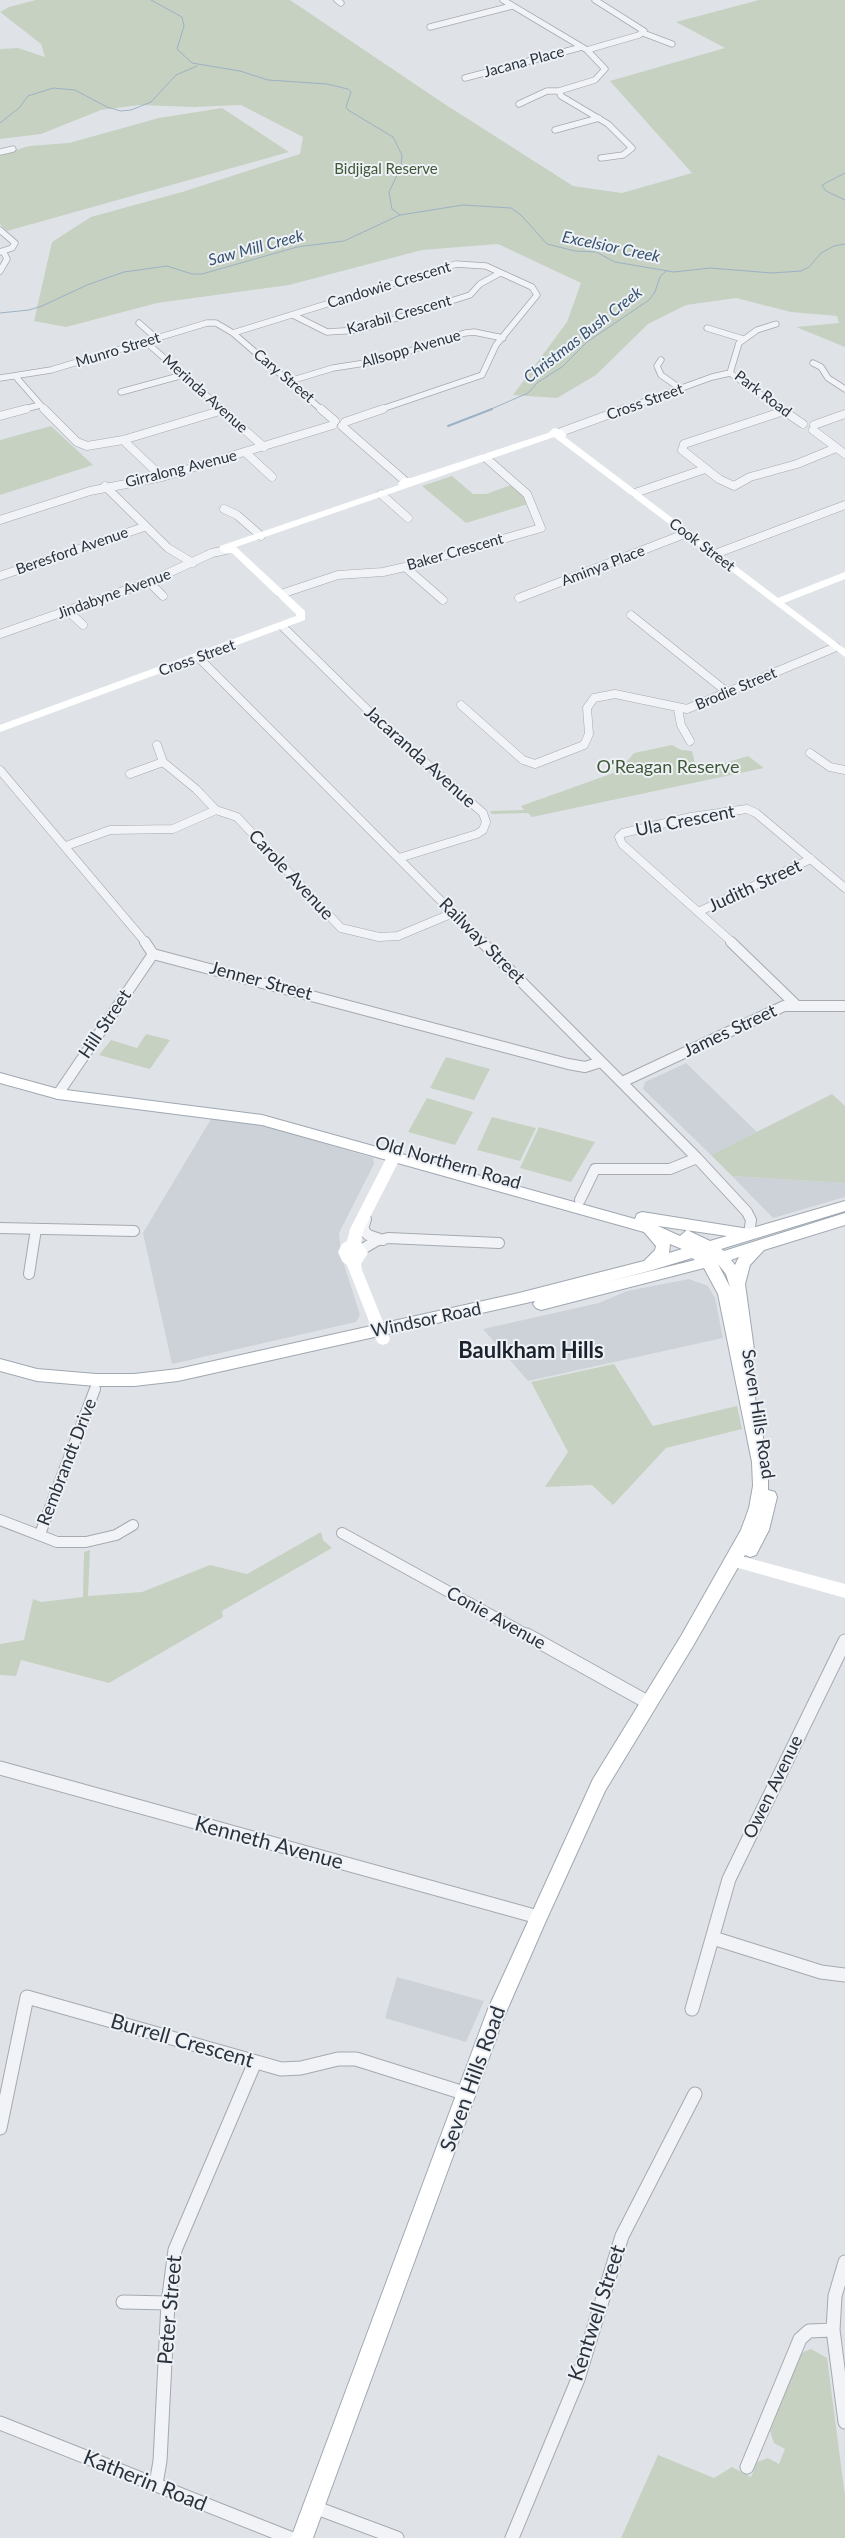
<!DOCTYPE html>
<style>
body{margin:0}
canvas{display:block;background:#dfe3e7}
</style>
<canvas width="845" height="2538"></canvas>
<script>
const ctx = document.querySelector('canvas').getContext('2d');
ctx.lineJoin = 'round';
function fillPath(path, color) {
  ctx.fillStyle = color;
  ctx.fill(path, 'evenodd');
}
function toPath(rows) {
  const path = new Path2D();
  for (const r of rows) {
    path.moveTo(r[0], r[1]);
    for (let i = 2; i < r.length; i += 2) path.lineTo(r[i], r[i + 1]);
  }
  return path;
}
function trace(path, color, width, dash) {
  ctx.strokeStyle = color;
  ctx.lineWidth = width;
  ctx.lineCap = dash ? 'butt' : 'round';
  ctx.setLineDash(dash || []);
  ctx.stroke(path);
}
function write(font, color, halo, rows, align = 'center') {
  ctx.font = font + ' Lato,sans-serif';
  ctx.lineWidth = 4;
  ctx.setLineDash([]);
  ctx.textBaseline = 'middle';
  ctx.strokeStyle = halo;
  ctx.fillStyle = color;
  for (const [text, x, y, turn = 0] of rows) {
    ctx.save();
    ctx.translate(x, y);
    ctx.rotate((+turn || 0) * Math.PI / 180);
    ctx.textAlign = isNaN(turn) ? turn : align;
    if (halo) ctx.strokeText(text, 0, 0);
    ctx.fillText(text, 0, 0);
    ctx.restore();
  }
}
const built = toPath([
 [686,1063,757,1132,711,1155,643,1089,645,1082],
 [211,1119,266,1126,373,1158,374,1164,339,1233,341,1255,360,1315,356,1322,172,1364,143,1233],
 [732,1176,845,1183,845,1197,773,1218],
 [689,1279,708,1286,715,1298,723,1338,528,1381,483,1329,599,1303,627,1291],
 [397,1977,484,2001,466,2042,385,2018]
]);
const green = toPath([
 [36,0,290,0,443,103,573,186,622,193,692,173,610,81,725,48,676,22,759,0,845,0,845,347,796,327,839,323,837,316,791,312,736,298,686,305,648,324,596,375,557,398,513,395,567,322,581,283,498,244,422,250,289,285,157,303,66,327,34,321,52,242,91,217,182,192,300,154,303,137,241,105,194,107,139,105,101,110,41,134,0,139,0,49,18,48,45,57,41,44,0,12,9,7],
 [222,108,289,152,7,231,0,224,0,155,29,146,69,143,159,118],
 [51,426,93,465,0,495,0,440],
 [452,476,473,494,486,494,511,485,524,495,528,504,466,523,422,486],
 [672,745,681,750,692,751,696,767,708,768,748,756,764,768,532,817,528,813,492,814,490,811,524,810,521,806,619,771,634,753],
 [146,1034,170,1040,150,1069,99,1055,111,1040,137,1048],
 [446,1057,490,1069,474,1100,430,1088],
 [832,1094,845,1106,845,1183,732,1176,711,1155],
 [427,1098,473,1112,455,1145,408,1132],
 [492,1117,536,1128,520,1161,477,1150],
 [539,1127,595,1142,571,1182,520,1168],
 [614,1364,653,1426,737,1406,742,1429,666,1448,613,1505,592,1485,545,1487,568,1452,531,1382],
 [321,1532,323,1540,332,1548,222,1611,223,1617,109,1683,21,1660,16,1676,0,1675,0,1644,24,1640,33,1599,41,1602,83,1597,84,1552,90,1550,88,1596,142,1592,210,1565,247,1574],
 [811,2349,827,2358,845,2496,845,2538,621,2538,658,2455,714,2478,732,2467,751,2477,757,2462,768,2458,779,2464,785,2449,774,2443,770,2431,801,2353]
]);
const streamFar1 = toPath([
 [151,0,182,17,184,26,177,49,192,63,240,71,268,80,327,84,348,89,351,92,346,107,348,110,393,137,402,155,401,167,389,192,392,209,400,215,463,205,511,208,521,215,547,244,575,251,596,252,615,262,674,272,710,268,772,273,801,271,809,267,821,253,834,246,845,244],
 [0,123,19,108,28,96,53,88,75,90,107,107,121,111,131,110,151,102,176,75,197,66],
 [845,173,822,185,826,191,845,200],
 [0,313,29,310,42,306,87,285,124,272,167,266,192,274,202,274,297,247,344,241,400,215],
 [489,410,528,393,538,382,562,367,587,342,649,300,655,292,660,277,666,271]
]);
const stream = toPath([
 [448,426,492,409]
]);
const streetFar3 = toPath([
 [337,0,341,3],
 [503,0,587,50,605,69,595,80,559,91,561,96,608,124,632,148,623,155,601,158],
 [430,27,512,6],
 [643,33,672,44],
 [587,50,639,35,644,31,595,0],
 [465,78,582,47],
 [519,104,547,91,559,91],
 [555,130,599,118],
 [0,152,13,149],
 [0,230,15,243,12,248,0,252],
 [0,271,7,259,3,251],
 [293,315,327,332,359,330,470,295,480,284,500,273],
 [139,323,156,338],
 [776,324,757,330,739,343,730,373,783,410],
 [707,328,743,339],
 [233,333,456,264,486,266,532,287,537,295,496,345,482,375,379,410],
 [146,342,223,410],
 [661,360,657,366,661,375,681,389],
 [813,363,821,367,828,378,845,389],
 [16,377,45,410],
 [0,378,51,370,207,323,216,323,233,333,322,410],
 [290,381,333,368,378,361,465,333,474,332,503,338],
 [121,392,183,375],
 [21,410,40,405],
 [621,410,712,377,730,373]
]);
const streetFar2 = toPath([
 [44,409,77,442,87,446,123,440,223,410],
 [221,409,264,447],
 [321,409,335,421],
 [781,409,803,424],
 [784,411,684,444,682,450,719,479,734,486,750,477,797,464,836,448],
 [0,416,26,409],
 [345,422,383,409],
 [814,425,845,414],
 [342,426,405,481],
 [813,430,845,454],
 [561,432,624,409],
 [123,440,162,477],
 [246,453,272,477],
 [105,486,168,548,193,563],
 [635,493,705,469],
 [381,494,408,518],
 [224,509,237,515,261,536],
 [0,520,90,491,162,477,333,425],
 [715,554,845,505],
 [405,567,443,600],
 [0,576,144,527],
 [149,582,163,596],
 [281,594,338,575,383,572,405,567,541,528,527,494,486,458],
 [519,598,687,533],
 [68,611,83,625],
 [631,615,727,692],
 [282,626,386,728,483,813,486,822,483,830,477,834,399,858],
 [0,634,149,582,212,553,226,550],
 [198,657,483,943],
 [461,705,523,760,535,764,584,745,589,734,587,708,594,698,615,694,687,709,836,647],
 [678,709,681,725,690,741],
 [157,745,163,762,196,789,216,810,237,817,341,928,379,937,398,936,453,913],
 [810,753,830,767,845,770],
 [0,770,146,943],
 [130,774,163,762],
 [66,846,110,830,173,829,216,810],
 [698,912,811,859],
 [733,943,622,844,619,837,623,833,691,817,747,809,756,813,845,888]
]);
const streetFar1 = toPath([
 [145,942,153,954],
 [482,942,697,1158,747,1212,751,1220,749,1234],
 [731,942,795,1004],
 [153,954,568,1064,585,1067,601,1062],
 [622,1082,784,1006,845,1006],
 [58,1094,153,954],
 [580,1200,595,1169,670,1169,697,1158],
 [366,1219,363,1229,368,1235,383,1240],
 [0,1228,134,1231],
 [361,1250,376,1241,388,1238,499,1243],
 [29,1274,36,1229],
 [0,1520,57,1542,86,1542,116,1535,133,1525],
 [342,1533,529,1636],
 [40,1534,95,1389]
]);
const street = toPath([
 [527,1635,649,1703],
 [0,1768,538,1917],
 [713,1938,821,1972,845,1975],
 [692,2009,729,1879,845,1641],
 [0,2128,27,1997,281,2069,301,2068,338,2059,356,2059,467,2094],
 [845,2262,835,2296,833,2330,845,2422],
 [123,2302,168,2303],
 [0,2423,290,2538],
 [747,2467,800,2339,809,2331,833,2330],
 [156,2484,160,2461,168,2303,175,2250,255,2062],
 [314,2507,397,2538],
 [512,2538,578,2379,622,2236,695,2094]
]);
const secondary = toPath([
 [554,428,562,430,567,435,565,437,778,598,845,572,845,579,784,603,845,649,845,657,554,437,236,547,305,611,305,620,0,732,0,725,296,616,296,614,232,553,224,553,220,550,220,546,399,485,398,483,404,478,411,478,548,433,554,428],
 [398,1144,405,1149,364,1229,361,1242,368,1253,361,1264,362,1270,390,1339,388,1343,383,1345,378,1343,376,1339,347,1265,342,1261,338,1252,342,1244,347,1241,350,1229,391,1149,398,1144],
 [733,1554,845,1584,845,1598,728,1565,725,1560,728,1555,733,1554]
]);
const primary = toPath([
 [0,1073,58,1089,262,1115,635,1219,637,1214,642,1212,749,1229,845,1201,845,1211,721,1249,724,1251,845,1213,845,1225,764,1250,750,1265,745,1284,755,1357,752,1361,748,1363,768,1462,768,1490,775,1492,777,1497,769,1530,756,1555,750,1557,745,1555,693,1646,605,1791,545,1923,504,2017,313,2538,291,2538,488,2009,593,1779,681,1636,741,1530,749,1508,753,1486,752,1462,718,1294,704,1268,541,1310,536,1308,533,1304,535,1301,178,1381,134,1386,96,1386,37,1381,0,1371,0,1359,37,1369,96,1374,134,1374,178,1369,519,1293,644,1261,655,1250,656,1246,644,1232,262,1125,58,1099,0,1083,0,1073],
 [658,1226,727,1236,710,1241,687,1230,680,1236,658,1226],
 [670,1244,682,1249,669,1253,670,1244],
 [739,1257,735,1265,731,1260,739,1257],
 [692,1258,695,1260,606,1282,649,1271,692,1258],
 [718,1264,726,1274,730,1287,718,1264]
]);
const farStreetnames = [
 ["Jacana Place",524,62,-15],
 ["Candowie Crescent",389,285,-17],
 ["Karabil Crescent",399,315,-16],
 ["Allsopp Avenue",411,349,-16],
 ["Munro Street",118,350,-17],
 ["Cary Street",284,376,40],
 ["Merinda Avenue",205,394,42],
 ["Park Road",763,394,37],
 ["Cross Street",645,402,-20],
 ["Girralong Avenue",181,469,-14],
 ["Cook Street",702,545,37],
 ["Beresford Avenue",72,551,-19],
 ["Baker Crescent",455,552,-16],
 ["Aminya Place",603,566,-21],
 ["Jindabyne Avenue",114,594,-20],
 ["Cross Street",197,658,-20],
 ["Brodie Street",736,689,-23]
];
const farParknames = [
 ["Bidjigal Reserve",386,169]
];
const farWaternames = [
 ["Excelsior Creek",611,247,12],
 ["Saw Mill Creek",256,248,-15],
 ["Christmas Bush Creek",583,335,-38]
];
const streetNames = [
 ["Jacaranda Avenue",420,757,42],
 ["Ula Crescent",685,821,-11],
 ["Carole Avenue",291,875,47],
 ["Judith Street",755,886,-25],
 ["Railway Street",482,941,45],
 ["Jenner Street",261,981,15],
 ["Hill Street",105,1024,-56],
 ["James Street",730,1031,-25],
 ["Old Northern Road",448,1163,16],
 ["Windsor Road",426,1320,-12],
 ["Seven Hills Road",758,1414,81],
 ["Rembrandt Drive",67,1462,-69],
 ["Conie Avenue",496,1618,29],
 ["Owen Avenue",773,1787,-64]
];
const parkNames = [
 ["O'Reagan Reserve",668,767]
];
const nearStreetnames = [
 ["Kenneth Avenue",269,1843,15],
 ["Burrell Crescent",182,2041,16],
 ["Seven Hills Road",473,2079,-70],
 ["Peter Street",170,2310,-85],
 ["Kentwell Street",597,2313,-72],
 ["Katherin Road",145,2481,22]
];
const districtNames = [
 ["Baulkham Hills",531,1351]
];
fillPath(built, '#cdd2d9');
fillPath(green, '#c6d1c1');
trace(streamFar1, '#9cb2c5', 1);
trace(stream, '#9cb2c5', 2);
trace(streetFar3, '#a5aab1', 7);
trace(streetFar2, '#a5aab1', 9);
trace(streetFar1, '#a5aab1', 12);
trace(street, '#a5aab1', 15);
trace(primary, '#9fa8b2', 2);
trace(streetFar3, '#f1f3f6', 5.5);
trace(streetFar2, '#f1f3f6', 8);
trace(streetFar1, '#f1f3f6', 10);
trace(street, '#f1f3f6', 13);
fillPath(secondary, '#fff');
fillPath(primary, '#fff');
write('15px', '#29323d', '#eef1f5', farStreetnames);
write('15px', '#3f5837', '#eef1f5', farParknames);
write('italic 16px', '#36526e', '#eef1f5', farWaternames);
write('18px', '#29323d', '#eef1f5', streetNames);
write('18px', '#3f5837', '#eef1f5', parkNames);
write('21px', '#29323d', '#eef1f5', nearStreetnames);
write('bold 22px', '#1b232e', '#eef1f5', districtNames);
</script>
